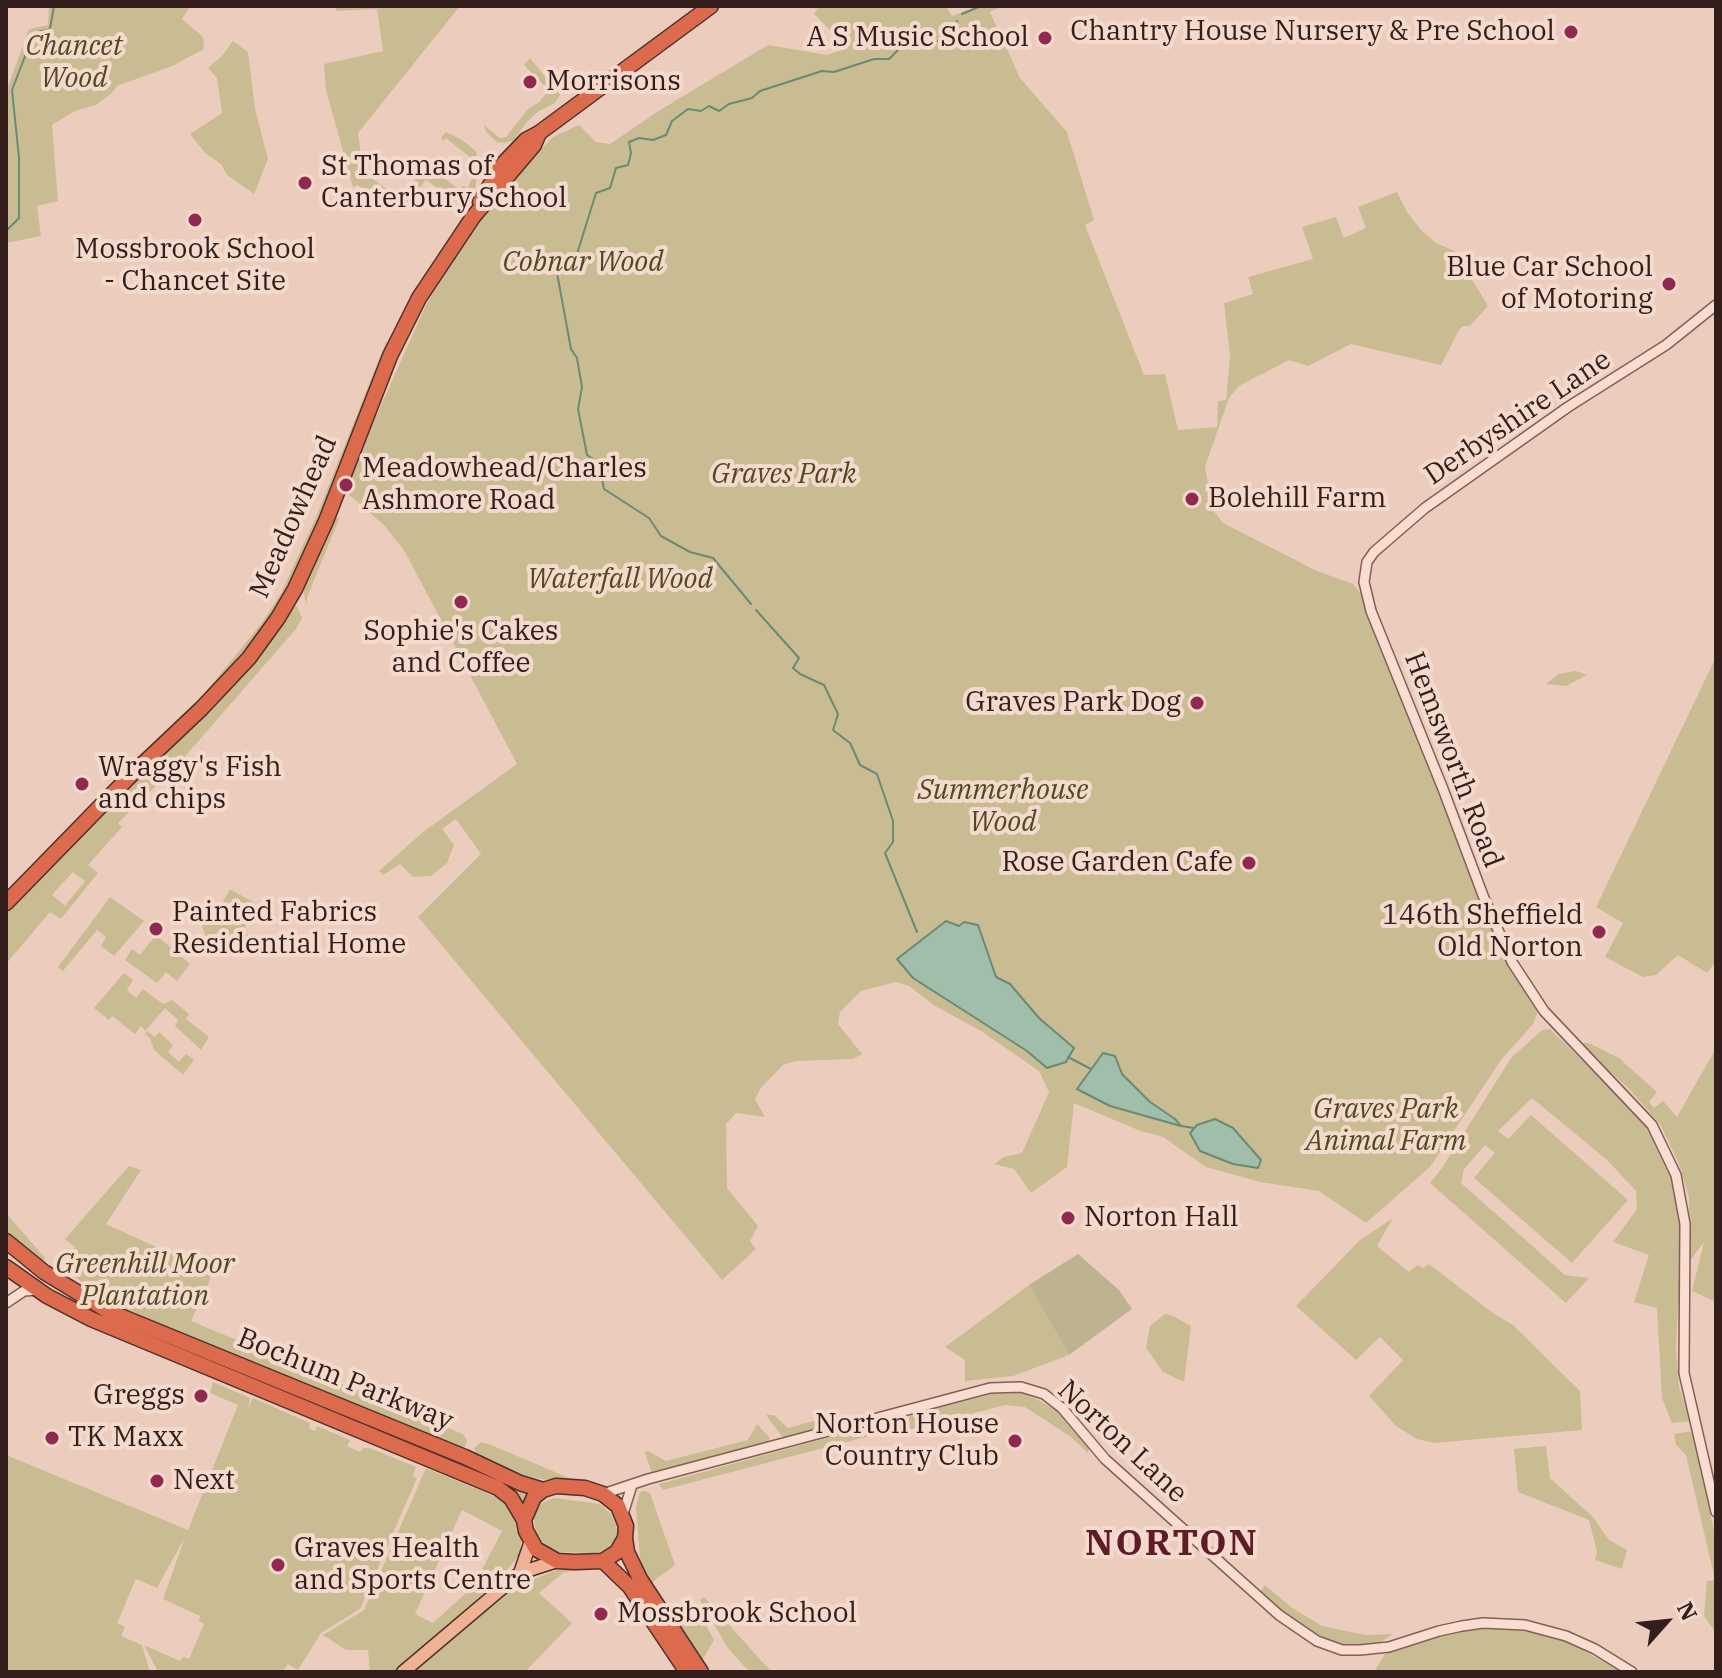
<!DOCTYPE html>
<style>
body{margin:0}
#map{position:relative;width:1722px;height:1678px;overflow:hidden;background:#eccdbd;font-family:"IBM Plex Serif",serif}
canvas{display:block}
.frame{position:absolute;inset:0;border:8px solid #331e1b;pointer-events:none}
.north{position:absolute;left:1626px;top:1582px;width:80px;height:80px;-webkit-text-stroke:6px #f4dacc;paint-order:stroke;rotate:63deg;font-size:22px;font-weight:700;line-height:32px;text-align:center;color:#331e1b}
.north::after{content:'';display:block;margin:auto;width:28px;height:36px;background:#331e1b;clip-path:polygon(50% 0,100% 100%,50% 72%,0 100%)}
</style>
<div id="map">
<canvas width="1722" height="1678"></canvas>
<div class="frame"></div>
<div class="north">N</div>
</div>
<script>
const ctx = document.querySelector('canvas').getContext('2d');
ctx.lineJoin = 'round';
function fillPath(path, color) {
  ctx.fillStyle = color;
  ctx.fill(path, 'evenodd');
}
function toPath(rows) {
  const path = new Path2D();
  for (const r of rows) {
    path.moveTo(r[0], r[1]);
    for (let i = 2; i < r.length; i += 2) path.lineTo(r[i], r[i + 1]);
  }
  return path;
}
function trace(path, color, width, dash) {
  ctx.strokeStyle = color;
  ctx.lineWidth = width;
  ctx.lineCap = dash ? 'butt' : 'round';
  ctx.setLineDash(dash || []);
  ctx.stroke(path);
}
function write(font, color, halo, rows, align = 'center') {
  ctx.font = font + ' "IBM Plex Serif",serif';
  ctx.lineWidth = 8;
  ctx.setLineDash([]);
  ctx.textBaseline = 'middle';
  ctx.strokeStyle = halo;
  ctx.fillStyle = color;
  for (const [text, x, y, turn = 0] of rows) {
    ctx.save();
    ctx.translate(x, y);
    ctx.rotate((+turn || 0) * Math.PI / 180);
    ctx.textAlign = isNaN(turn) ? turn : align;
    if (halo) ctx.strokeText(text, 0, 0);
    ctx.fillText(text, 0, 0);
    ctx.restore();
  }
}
const green = toPath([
 [49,6,190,6,182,19,203,37,204,49,172,66,117,86,112,93,96,105,75,111,52,125,58,201,37,206,41,236,6,243,6,92,29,29,48,25],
 [336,6,460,6,358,133,361,155,370,177,395,195,398,192,403,195,427,165,460,190,463,186,468,188,472,178,472,159,446,138,443,141,441,138,446,132,462,140,476,151,479,167,475,189,466,208,426,180,400,212,357,185,353,187,326,90,324,64,383,51,377,9,336,11],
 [819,6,946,6,952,16,978,6,1003,6,990,12,1020,78,1067,132,1094,220,1085,225,1144,375,1165,374,1178,430,1217,427,1218,401,1226,400,1230,356,1224,303,1253,294,1248,277,1313,259,1302,227,1336,217,1344,238,1366,228,1358,207,1397,192,1407,212,1421,230,1436,243,1455,251,1488,306,1470,326,1463,326,1459,330,1441,365,1351,344,1308,366,1289,360,1239,386,1229,398,1205,467,1213,510,1223,523,1317,571,1353,584,1361,594,1505,957,1538,1011,1533,1024,1501,1060,1430,1167,1366,1223,1319,1191,1260,1182,1206,1167,1163,1137,1138,1130,1074,1103,1067,1167,1031,1193,1014,1169,994,1164,1004,1157,1022,1153,1049,1092,1039,1071,981,1031,935,1006,909,986,896,982,861,991,840,1012,838,1024,862,1054,853,1059,796,1061,783,1065,761,1088,755,1099,765,1117,736,1113,726,1124,727,1188,758,1226,750,1241,756,1249,722,1280,418,917,481,854,456,819,442,829,454,845,447,863,431,876,413,877,400,864,383,875,379,871,423,832,517,764,405,552,385,526,347,493,351,472,427,303,479,216,553,137,579,125,596,142,610,144,660,110,768,45,827,55,848,48,814,14],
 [233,41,248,52,255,109,268,159,254,194,227,175,221,164,205,153,190,134,222,113,217,78,208,68,222,56],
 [530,58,560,95,555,103,539,111,527,122,514,140,505,143,497,142,486,132,484,125,500,138,506,137,528,109,539,102,549,90,524,65],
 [386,342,390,344,319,519,285,595,265,628,211,691,208,689,261,624,281,593,316,517],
 [340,517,308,595,306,604,303,589,333,520],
 [295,606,297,606,302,618,296,629,181,761,118,823,122,827,88,865,98,873,61,919,50,912,6,964,6,914,99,816,149,766,199,723,250,667],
 [73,872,85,881,65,906,52,895],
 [1716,657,1716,961,1707,973,1678,955,1656,975,1643,977,1605,957,1623,923,1596,907],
 [1576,671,1587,675,1566,686,1546,684,1558,674],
 [230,889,255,903,244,930,249,937,244,942,232,933,224,939,218,933,207,941,202,926,221,905],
 [110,897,144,921,114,956,101,946,106,937,97,930,63,971,58,967],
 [156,935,190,964,177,981,166,972,157,983,125,960,132,949,140,955],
 [124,973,133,980,127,990,136,998,143,989,163,1004,172,1000,189,1014,186,1019,209,1037,201,1050,175,1026,178,1020,165,1008,145,1031,141,1026,135,1034,112,1016,109,1020,94,1008],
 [1550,1029,1605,1083,1607,1081,1650,1128,1674,1181,1682,1230,1676,1347,1679,1387,1691,1421,1672,1423,1662,1398,1657,1308,1634,1302,1649,1255,1613,1242,1637,1209,1636,1191,1607,1160,1532,1098,1498,1131,1508,1139,1531,1115,1628,1200,1572,1263,1474,1178,1495,1153,1485,1145,1464,1169,1461,1183,1565,1275,1589,1278,1566,1303,1430,1183,1442,1168,1511,1058,1542,1030],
 [147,1031,155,1037,159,1032,173,1045,168,1052,179,1062,186,1054,194,1060,183,1075,154,1050,150,1038,145,1034],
 [1579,1043,1589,1043,1619,1058,1657,1092,1649,1102,1654,1108,1663,1101,1677,1117,1716,1048,1716,1302,1692,1291,1704,1242,1690,1261,1689,1197,1679,1164,1660,1124,1631,1091],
 [129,1166,141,1170,106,1224,213,1273,191,1321,463,1434,467,1440,465,1446,459,1449,448,1445,122,1308,59,1267,75,1247,65,1239],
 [6,1213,45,1258,42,1263,6,1232],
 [1393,1218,1377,1246,1409,1272,1418,1265,1423,1268,1429,1264,1493,1313,1513,1325,1580,1391,1582,1430,1434,1443,1417,1439,1396,1426,1369,1396,1403,1360,1380,1337,1356,1360,1296,1306,1359,1241],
 [1029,1285,1069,1355,1013,1376,965,1381,965,1360,945,1347],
 [1165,1314,1171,1315,1191,1326,1184,1382,1163,1372,1146,1348,1150,1326],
 [148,1335,415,1444,529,1493,521,1504,147,1337],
 [213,1382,250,1398,248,1408,253,1398,310,1423,309,1428,315,1431,317,1426,350,1440,347,1446,360,1452,363,1448,370,1448,416,1467,413,1476,417,1478,360,1609,321,1633,298,1670,288,1664,282,1672,158,1672,144,1645,180,1661,183,1657,189,1659,204,1624,199,1621,200,1616,163,1599,185,1537,157,1588,136,1579,117,1623,125,1627,121,1636,142,1645,150,1672,6,1672,6,1455,188,1530,238,1405,210,1393],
 [1006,1390,1024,1392,1059,1412,1089,1447,1088,1453,1071,1437,1025,1407,1005,1405,909,1430,907,1420,911,1415],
 [766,1415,774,1415,788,1428,824,1418,829,1426,783,1438],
 [892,1420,896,1429,663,1490,659,1484],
 [757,1424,770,1438,765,1445,652,1474,645,1452,648,1451,666,1461,748,1440],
 [1693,1431,1716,1541,1716,1633,1704,1616,1707,1581,1715,1580,1686,1455,1676,1445,1674,1434],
 [481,1442,491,1445,574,1480,572,1484,524,1476,476,1454,474,1448],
 [1546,1446,1550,1478,1593,1517,1609,1540,1627,1550,1622,1569,1595,1560,1597,1552,1589,1520,1518,1492,1514,1449],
 [426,1468,508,1502,522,1531,520,1554,499,1580,396,1672,370,1672,368,1650,346,1650,323,1635,364,1610],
 [462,1510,502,1531,473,1587,433,1623,415,1614],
 [645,1491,650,1493,675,1565,651,1583,640,1559,636,1507,640,1492],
 [554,1498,600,1504,611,1514,617,1528,616,1537,611,1545,603,1551,594,1553,558,1552,550,1548,541,1540,535,1529,534,1519,536,1510,542,1503],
 [581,1569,563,1573,539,1593,572,1623,525,1672,410,1672,516,1586,557,1570],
 [1265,1585,1291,1607,1322,1626,1366,1635,1393,1634,1377,1644,1345,1646,1330,1643,1301,1628,1259,1593],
 [704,1597,756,1655,772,1672,751,1672,743,1665,728,1648,700,1600],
 [697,1608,714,1640,702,1661,678,1626],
 [1504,1627,1558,1637,1623,1672,1374,1672,1385,1654,1461,1630]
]);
const cemetery = toPath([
 [1078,1254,1119,1290,1132,1309,1069,1355,1029,1285]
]);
const water = toPath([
 [946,921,959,926,964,922,978,925,996,977,1010,984,1039,1018,1074,1048,1066,1062,1047,1068,1027,1051,913,978,897,959,946,921],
 [1103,1053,1115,1056,1122,1074,1150,1102,1175,1119,1181,1126,1110,1106,1077,1089,1103,1053],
 [1215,1119,1233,1128,1261,1160,1258,1168,1233,1164,1200,1151,1190,1133,1197,1125,1215,1119]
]);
const stream = toPath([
 [962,14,981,6],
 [8,229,19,218,19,158,12,90,34,33,50,29,54,6],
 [593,459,587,455,578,409,582,387,577,358,571,349,557,273,577,254,596,193,610,188,616,168,628,165,631,153,629,142,639,138,653,140,666,135,672,121,688,109,701,111,709,106,719,111,729,104,752,98,760,91,822,71,834,72,874,59,889,59,901,47,912,42,926,37,934,42,938,41,941,36,952,32,957,21],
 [599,464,604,489,649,518,661,536,690,552,713,558,751,604],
 [756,610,799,658,793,668,800,674,824,685,838,714,833,730,850,743,860,765,877,774,893,821,893,842,885,853,917,932],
 [1068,1057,1091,1069],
 [1181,1126,1194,1128]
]);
const minor = toPath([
 [1716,305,1666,345,1568,407,1425,508,1374,552,1367,562,1364,582,1371,611,1443,789,1484,898,1512,962,1544,1011,1652,1125,1676,1175,1685,1224,1684,1373,1716,1512],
 [6,1303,24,1291,38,1290],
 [603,1494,648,1479,990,1388,1021,1387,1044,1394,1062,1408,1105,1459,1279,1615,1317,1641,1342,1650,1360,1650,1389,1647,1439,1631,1462,1626,1483,1623,1525,1625,1566,1636,1595,1649,1632,1672],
 [623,1514,632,1485]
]);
const major = toPath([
 [520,1573,531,1541],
 [403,1672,520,1573,557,1561]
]);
const highway = toPath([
 [480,202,502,165,526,140,539,133,711,6],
 [6,903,127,779,201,709,249,658,278,618,295,589,326,521,390,356,419,298,473,217,534,145,539,133],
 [6,1241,44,1272,108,1311,465,1457,520,1483,543,1490],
 [6,1267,47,1296,91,1319,498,1488,511,1498,524,1520],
 [556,1486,585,1488,603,1494,618,1506,626,1526,625,1538,617,1552,603,1561,575,1562,557,1561,536,1549,526,1531,524,1520,534,1497,543,1490,556,1486],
 [625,1538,627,1552,640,1579,701,1672],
 [603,1561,630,1587,687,1672]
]);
const markers = [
 [1571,32,8,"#91284f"],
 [1045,38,8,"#91284f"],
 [530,82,8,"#91284f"],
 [305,183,8,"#91284f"],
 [195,220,8,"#91284f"],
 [1669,284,8,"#91284f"],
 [346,485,8,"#91284f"],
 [1192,499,8,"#91284f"],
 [461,602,8,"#91284f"],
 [1197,703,8,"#91284f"],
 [82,784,8,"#91284f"],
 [1249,863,8,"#91284f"],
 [156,929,8,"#91284f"],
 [1599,932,8,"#91284f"],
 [1068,1218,8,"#91284f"],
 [201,1396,8,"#91284f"],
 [52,1438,8,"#91284f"],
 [1015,1441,8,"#91284f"],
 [157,1481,8,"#91284f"],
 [278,1565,8,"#91284f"],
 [601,1614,8,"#91284f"]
];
const poiNames = [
 ["Chantry House Nursery & Pre School",1555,32,"right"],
 ["A S Music School",1029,38,"right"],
 ["Morrisons",546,82],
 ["St Thomas of",321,167],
 ["Canterbury School",321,199],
 ["Mossbrook School",195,250,"center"],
 ["- Chancet Site",195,282,"center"],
 ["Blue Car School",1653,268,"right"],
 ["of Motoring",1653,300,"right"],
 ["Meadowhead/Charles",362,469],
 ["Ashmore Road",362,501],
 ["Bolehill Farm",1208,499],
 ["Sophie's Cakes",461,632,"center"],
 ["and Coffee",461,664,"center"],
 ["Graves Park Dog",1181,703,"right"],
 ["Wraggy's Fish",98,768],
 ["and chips",98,800],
 ["Rose Garden Cafe",1233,863,"right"],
 ["Painted Fabrics",172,913],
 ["Residential Home",172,945],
 ["146th Sheffield",1583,916,"right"],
 ["Old Norton",1583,948,"right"],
 ["Norton Hall",1084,1218],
 ["Greggs",185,1396,"right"],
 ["Norton House",999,1425,"right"],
 ["Country Club",999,1457,"right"],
 ["TK Maxx",68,1438],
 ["Next",173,1481],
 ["Graves Health",294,1549],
 ["and Sports Centre",294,1581],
 ["Mossbrook School",617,1614]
];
const parkNames = [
 ["Chancet",74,47],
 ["Wood",74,79],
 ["Cobnar Wood",583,263],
 ["Graves Park",784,475],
 ["Waterfall Wood",620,580],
 ["Summerhouse",1003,791],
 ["Wood",1003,823],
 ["Graves Park",1386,1110],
 ["Animal Farm",1386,1142],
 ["Greenhill Moor",145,1265],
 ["Plantation",145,1297]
];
const streetNames = [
 ["Derbyshire Lane",1518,418,-34],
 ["Meadowhead",294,517,-66],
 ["Hemsworth Road",1453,760,69],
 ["Bochum Parkway",345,1380,22],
 ["Norton Lane",1122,1442,43]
];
const districtNames = [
 ["NORTON",1172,1545]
];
fillPath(green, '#cabc92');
fillPath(cemetery, '#beb391');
fillPath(water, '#a1beab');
trace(water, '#698b76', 2);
trace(stream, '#698b76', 2);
trace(minor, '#845e57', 12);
trace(major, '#512f2b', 15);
trace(highway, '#512f2b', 17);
trace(minor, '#f8ddd0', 9);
trace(major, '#f0b294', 12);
trace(highway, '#dc6a4d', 14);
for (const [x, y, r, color] of markers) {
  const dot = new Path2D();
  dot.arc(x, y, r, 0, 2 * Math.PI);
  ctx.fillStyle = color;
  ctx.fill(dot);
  trace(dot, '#f4dacc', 3);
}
write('28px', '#331e1b', '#f4dacc', poiNames, 'left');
write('italic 28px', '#4f4a22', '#f4dacc', parkNames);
write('28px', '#331e1b', '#f4dacc', streetNames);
ctx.letterSpacing = '2px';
write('bold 36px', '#5f1c26', '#f4dacc', districtNames);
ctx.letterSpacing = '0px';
</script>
